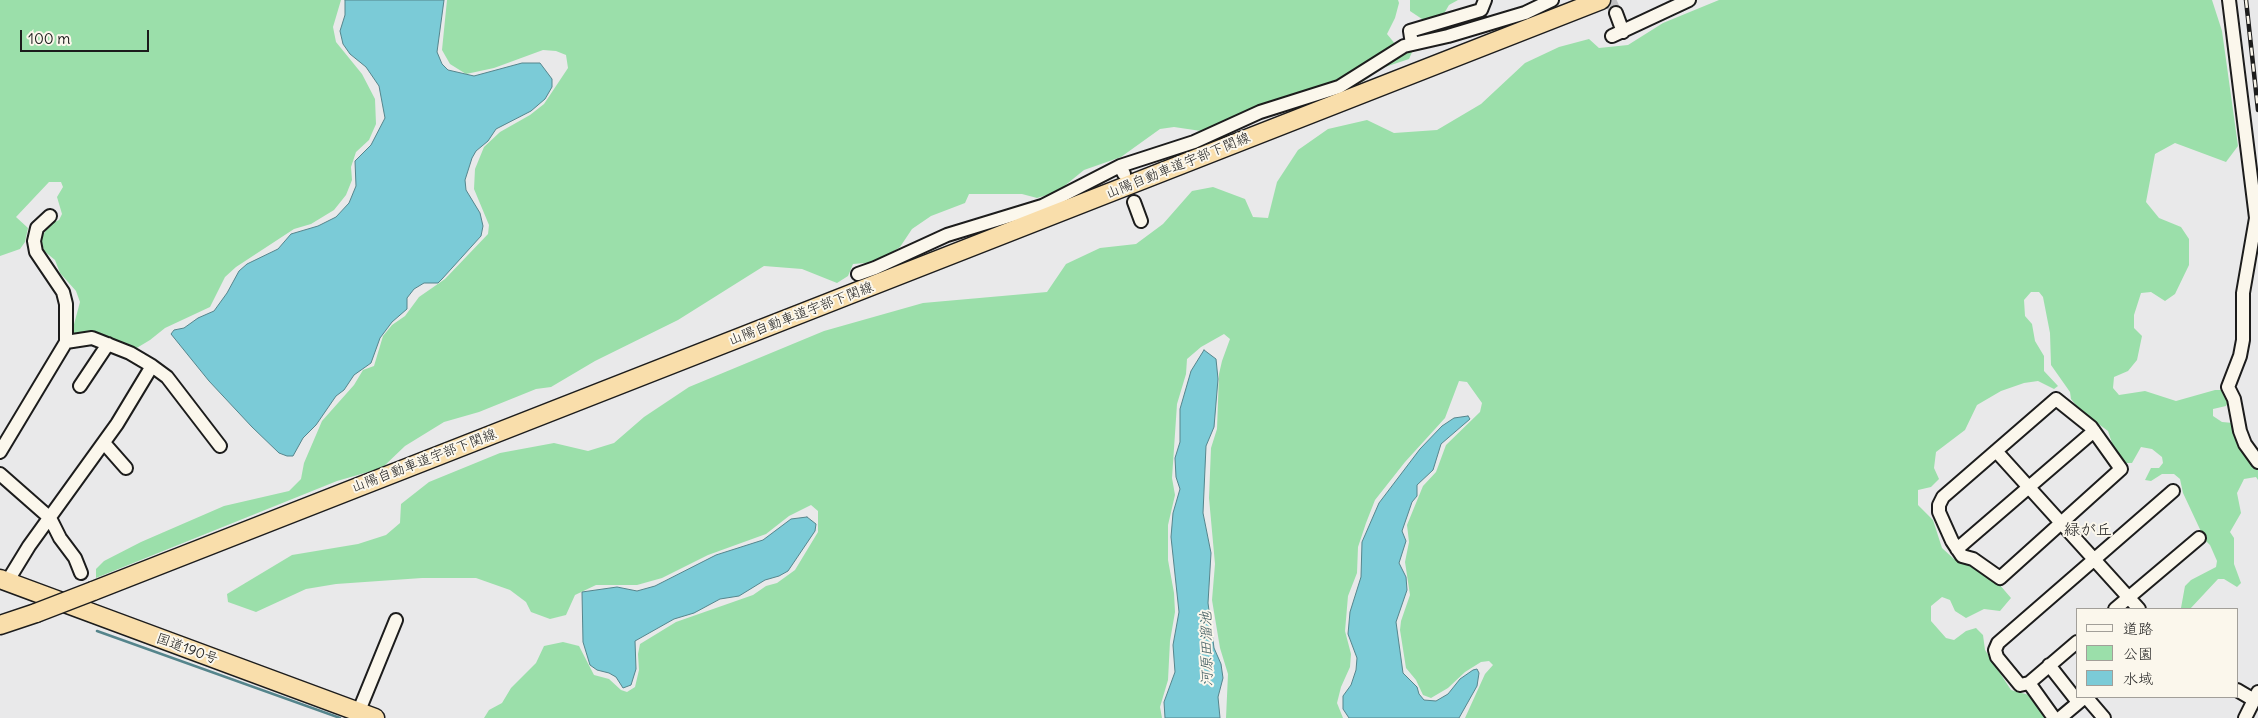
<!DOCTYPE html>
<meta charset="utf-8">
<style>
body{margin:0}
#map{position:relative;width:2258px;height:718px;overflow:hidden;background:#e9e9ea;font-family:Delius,"Klee One",sans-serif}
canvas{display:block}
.legend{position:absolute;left:2076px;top:608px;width:162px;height:90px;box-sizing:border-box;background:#fbf7ec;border:1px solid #a29f99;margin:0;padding:6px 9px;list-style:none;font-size:15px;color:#1c1c1c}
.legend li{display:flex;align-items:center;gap:10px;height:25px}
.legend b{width:25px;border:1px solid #a29f99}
.scale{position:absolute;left:20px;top:30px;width:129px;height:22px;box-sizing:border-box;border:2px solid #1c1c1c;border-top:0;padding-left:6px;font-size:15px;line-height:18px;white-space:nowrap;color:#1c1c1c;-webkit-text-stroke:4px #fbf7ec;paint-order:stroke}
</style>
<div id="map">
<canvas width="2258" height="718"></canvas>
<ul class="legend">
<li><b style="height:6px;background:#fbf7ec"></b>道路</li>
<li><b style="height:14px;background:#9bdfaa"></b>公園</li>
<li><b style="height:14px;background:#7bcbd7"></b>水域</li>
</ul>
<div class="scale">100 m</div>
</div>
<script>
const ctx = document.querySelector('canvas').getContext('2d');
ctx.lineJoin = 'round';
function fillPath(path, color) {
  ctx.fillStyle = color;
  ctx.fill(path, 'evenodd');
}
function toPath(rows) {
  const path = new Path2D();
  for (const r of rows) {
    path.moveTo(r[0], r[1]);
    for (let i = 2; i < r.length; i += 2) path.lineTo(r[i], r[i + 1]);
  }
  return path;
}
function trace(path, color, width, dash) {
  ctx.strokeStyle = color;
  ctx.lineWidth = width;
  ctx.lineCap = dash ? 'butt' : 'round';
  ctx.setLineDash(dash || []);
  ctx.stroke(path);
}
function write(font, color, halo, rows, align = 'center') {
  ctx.font = font + ' Delius,"Klee One",sans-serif';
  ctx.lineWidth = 4;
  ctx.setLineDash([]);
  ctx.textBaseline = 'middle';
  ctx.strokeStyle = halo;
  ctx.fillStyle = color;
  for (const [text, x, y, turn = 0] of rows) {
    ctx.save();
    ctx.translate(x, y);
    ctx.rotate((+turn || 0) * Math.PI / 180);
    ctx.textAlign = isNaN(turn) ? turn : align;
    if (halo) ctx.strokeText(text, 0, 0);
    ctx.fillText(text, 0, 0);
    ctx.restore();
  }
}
const green = toPath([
 [0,0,341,0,333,27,336,42,362,74,375,99,376,124,369,140,356,152,351,167,352,180,346,195,334,210,311,224,294,229,236,267,225,277,210,307,165,328,150,340,135,349,75,337,73,328,80,302,76,291,60,273,55,260,44,251,41,238,50,224,59,220,62,214,57,197,63,187,61,182,49,182,16,217,28,228,25,242,20,249,0,256],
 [447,0,1398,0,1399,3,1395,18,1387,34,1396,45,1413,50,1409,59,1382,68,1362,82,1348,79,1327,84,1241,113,1215,127,1201,131,1174,127,1160,129,1121,157,1084,170,1057,192,1037,198,1022,194,969,194,965,203,931,216,912,229,900,247,877,262,853,264,848,276,837,283,802,269,764,266,678,320,595,361,551,387,536,389,479,412,444,422,405,446,382,468,337,481,96,578,96,569,104,561,141,542,224,506,289,491,301,479,304,463,322,421,354,385,363,370,374,366,383,336,392,325,405,316,419,297,445,279,488,234,489,225,474,189,475,169,484,147,500,132,530,115,544,104,568,68,566,55,556,51,543,50,494,68,466,74,450,64,442,50],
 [1410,0,1458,0,1449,5,1442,17,1425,21,1410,11],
 [1719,0,2212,0,2222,31,2238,146,2226,162,2175,143,2155,154,2146,202,2159,218,2181,227,2189,239,2189,265,2175,294,2165,301,2151,292,2141,293,2134,315,2134,328,2142,336,2137,360,2128,371,2114,377,2113,388,2119,395,2145,391,2176,401,2215,390,2226,390,2229,400,2226,406,2213,409,2213,416,2222,422,2233,423,2258,465,2258,480,2256,477,2244,479,2237,493,2241,513,2230,532,2234,538,2234,564,2241,583,2237,587,2224,579,2218,579,2190,609,2181,608,2185,586,2191,580,2216,567,2217,561,2210,545,2205,540,2183,493,2180,479,2174,474,2162,474,2151,481,2145,480,2151,468,2159,468,2163,463,2162,457,2152,449,2141,447,2132,463,2123,463,2113,446,2108,431,2081,411,2071,399,2070,392,2051,365,2050,333,2043,297,2039,292,2031,292,2024,300,2025,316,2032,324,2035,341,2044,356,2044,371,2058,386,2054,389,2038,381,2024,383,2001,391,1977,405,1965,430,1936,452,1934,468,1939,479,1931,487,1918,490,1918,505,1933,520,1942,548,1954,559,1970,565,1999,584,2011,598,2000,611,1984,609,1966,618,1955,611,1950,600,1942,597,1931,606,1931,621,1946,638,1954,640,1966,631,1976,628,1983,635,1985,650,2011,690,2029,695,2046,718,1465,718,1485,674,1493,665,1489,661,1481,662,1465,672,1448,688,1431,698,1423,695,1416,680,1406,668,1400,630,1401,621,1410,595,1405,562,1409,542,1407,525,1423,486,1436,472,1446,445,1480,412,1482,403,1467,382,1459,381,1445,418,1405,462,1375,500,1366,523,1358,547,1357,573,1348,596,1345,631,1351,654,1350,667,1341,687,1337,703,1343,718,1226,718,1228,674,1220,648,1212,600,1215,564,1209,498,1211,448,1217,429,1219,374,1222,361,1230,339,1224,334,1201,347,1187,359,1186,374,1177,404,1172,478,1175,495,1168,525,1168,560,1174,593,1175,612,1170,641,1168,680,1160,707,1162,718,484,718,489,710,502,703,511,688,536,663,544,646,563,642,579,646,594,675,609,679,621,690,627,692,635,687,639,670,638,654,640,644,676,622,753,595,766,586,777,583,795,570,818,532,818,511,811,505,789,516,766,534,708,555,662,578,637,585,596,585,575,595,566,615,550,619,531,612,526,602,510,590,476,578,422,578,336,584,306,589,256,612,228,602,227,594,292,555,358,544,386,535,400,523,401,504,429,482,500,453,554,443,588,451,614,443,644,417,689,387,824,331,923,303,1047,292,1066,264,1100,248,1136,244,1163,224,1192,191,1213,187,1245,199,1253,217,1268,218,1277,182,1298,150,1328,129,1367,120,1394,133,1437,130,1481,104,1525,63,1559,47,1589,39,1599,48,1628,45,1663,23]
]);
const water = toPath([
 [345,0,444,0,437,52,442,64,448,70,474,76,522,63,540,63,552,79,552,87,545,99,531,111,496,129,488,141,476,151,472,158,465,180,466,190,480,213,483,226,481,236,442,279,438,283,424,283,414,289,407,298,407,309,392,322,380,338,371,363,354,375,344,390,336,396,316,425,303,438,293,456,287,456,279,453,252,427,209,381,171,334,174,330,184,328,198,318,214,311,227,293,239,271,247,264,278,249,291,234,318,226,336,217,349,203,356,186,355,161,371,145,385,118,379,86,366,67,350,54,343,44,340,31,345,15,345,0],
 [1204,350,1216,359,1218,379,1214,427,1206,446,1203,513,1211,553,1208,603,1214,648,1221,664,1223,678,1218,697,1220,718,1165,718,1164,702,1175,672,1173,645,1179,612,1171,537,1173,513,1180,489,1176,477,1175,458,1180,442,1180,409,1191,371,1204,350],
 [1468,416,1470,419,1441,444,1433,470,1417,485,1417,496,1412,502,1402,531,1406,541,1399,563,1406,577,1407,590,1396,622,1403,673,1417,687,1419,694,1424,700,1436,701,1448,694,1460,679,1473,670,1477,669,1479,673,1477,686,1459,718,1349,718,1343,709,1343,696,1351,685,1356,670,1357,658,1348,634,1350,612,1361,577,1362,542,1379,503,1420,449,1442,426,1454,418,1468,416],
 [807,517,816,524,815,531,788,571,779,576,765,580,739,596,720,599,694,613,674,619,635,641,636,669,631,685,623,688,616,677,609,673,597,670,590,665,583,642,582,592,617,587,637,591,655,586,716,555,763,540,791,519,807,517]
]);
const stream = toPath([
 [97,631,340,718]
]);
const minorTunnel = toPath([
 [1610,0,1616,13]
]);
const minor = toPath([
 [2229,0,2256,218,2243,293,2243,340,2240,356,2228,387,2234,399,2240,431,2245,444,2258,462],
 [1616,13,1623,32],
 [1612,36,1689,0],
 [1412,44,1410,31,1481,10,1485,0],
 [1120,166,1194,142,1260,112,1339,87,1404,46,1448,36,1525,13,1552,0],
 [1134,202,1141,221],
 [858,274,875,268,947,235,1042,206,1120,166,1124,174],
 [66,342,92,338,130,353,152,366,167,377,220,446],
 [80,386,108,344],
 [2056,399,2091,427,2121,469,2000,578,1973,559,1962,556,1952,541,1939,512,1939,505,1943,497,2056,399],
 [104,443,126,468],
 [1996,451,2139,609],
 [0,452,66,342,66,304,63,292,36,252,34,241,37,228,50,216],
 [0,474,50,518,60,538,75,558,81,573],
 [1957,549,2094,431],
 [7,582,29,546,117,424,152,366],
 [2115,609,2199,538],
 [2077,642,2029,683,2020,685,1997,657,1995,650,1998,643,2173,491],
 [2049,665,2078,702],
 [2029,683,2054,718],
 [2237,690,2254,700],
 [2086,697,2104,718],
 [356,718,396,620],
 [2060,718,2085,697],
 [2245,718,2258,692]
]);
const highway = toPath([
 [0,579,375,718],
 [93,591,1601,0],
 [0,625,36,613]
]);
const rail = toPath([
 [2246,0,2258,110]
]);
const highwayBridge = toPath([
 [36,613,93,591]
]);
const streetNames = [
 ["山陽自動車道宇部下関線",1178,166,-22],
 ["山陽自動車道宇部下関線",801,314,-21],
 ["山陽自動車道宇部下関線",424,461,-21],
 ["国道190号",187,649,20]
];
const waterNames = [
 ["河原田溜池",1207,649,-91]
];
const quarterNames = [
 ["緑が丘",2088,530]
];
fillPath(green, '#9bdfaa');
fillPath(water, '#7bcbd7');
trace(water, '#55858c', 1);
trace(stream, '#55858c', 2.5);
trace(minorTunnel, '#c0c0c1', 12, [12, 6]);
trace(minor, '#1c1c1c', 16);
trace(highway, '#1c1c1c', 21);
trace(minor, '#fbf7ec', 12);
trace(highway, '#f9deab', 18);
trace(rail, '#1c1c1c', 4.5);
trace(rail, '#fbf7ec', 2.5, [8]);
trace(highwayBridge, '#1c1c1c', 21, []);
trace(highwayBridge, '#f9deab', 18);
write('14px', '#1c1c1c', '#fbf7ec', streetNames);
write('italic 15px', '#3d595d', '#fbf7ec', waterNames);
write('16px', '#1c1c1c', '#fbf7ec', quarterNames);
</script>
